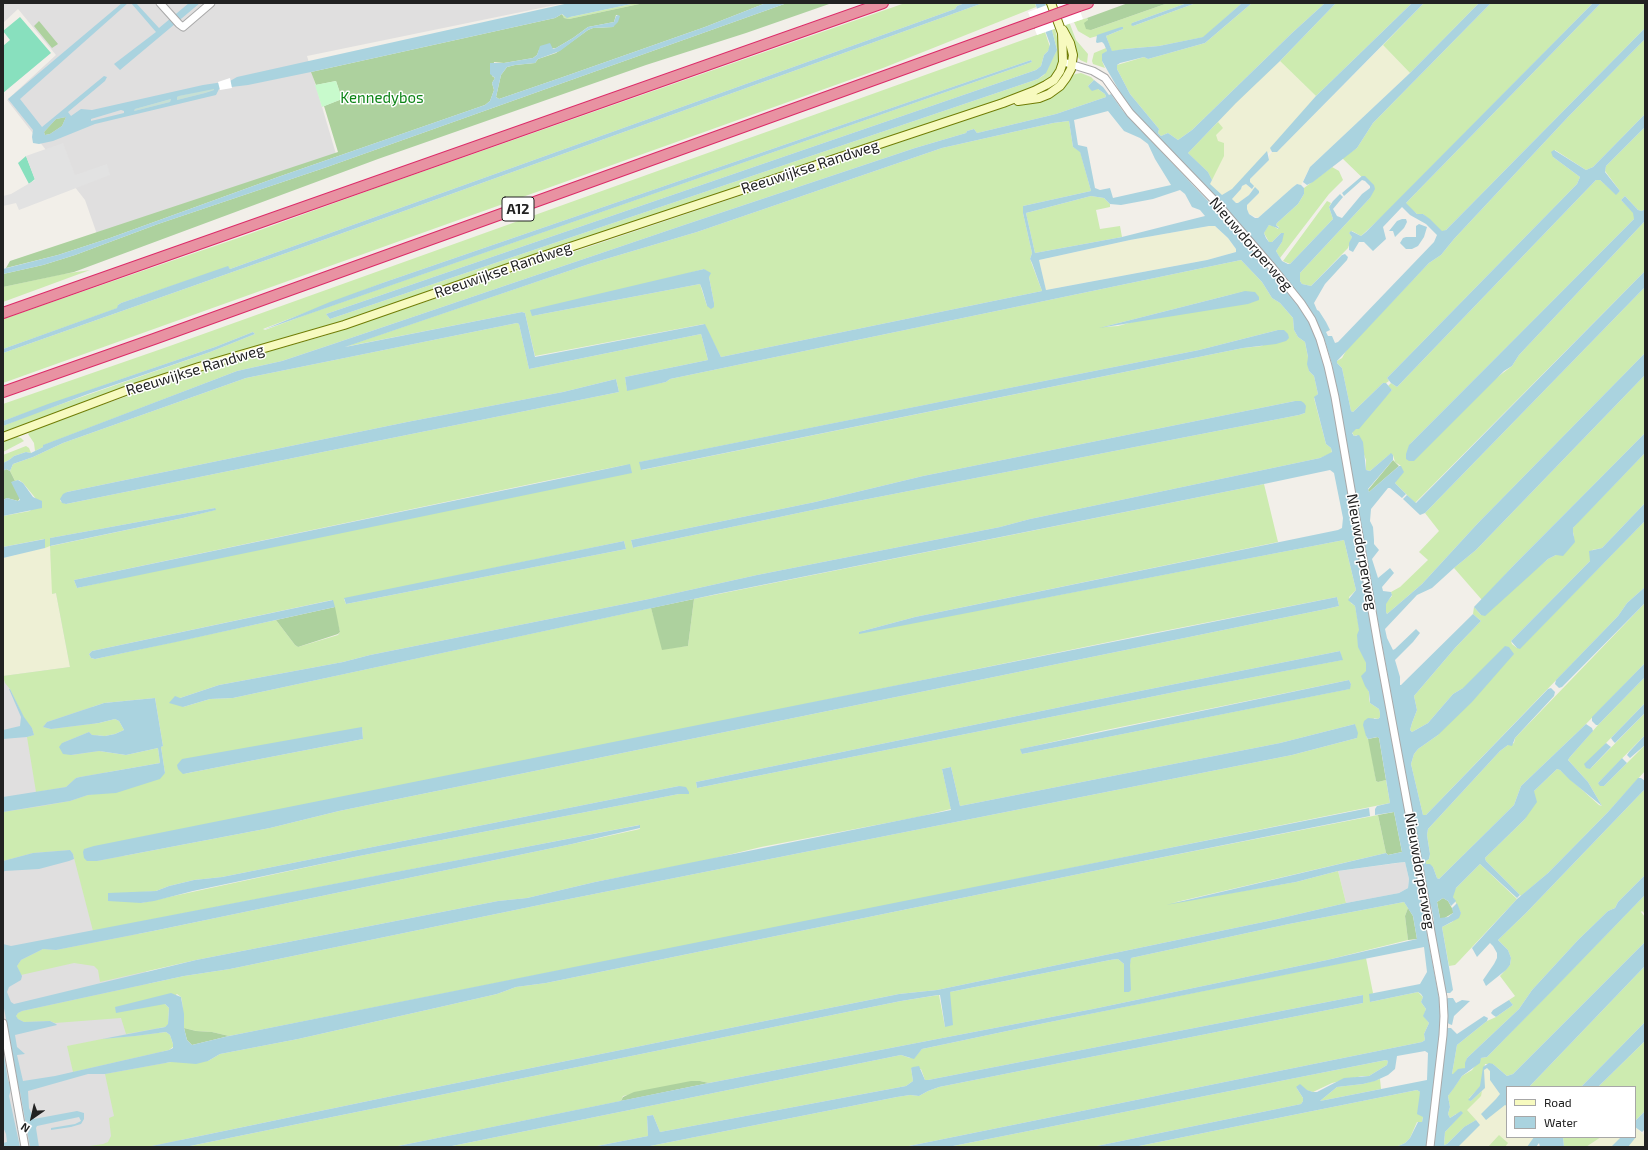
<!DOCTYPE html>
<style>
body{margin:0}
#map{position:relative;width:1648px;height:1150px;overflow:hidden;background:#f2efe9;font-family:"Exo 2",sans-serif}
canvas{display:block}
.frame{position:absolute;inset:0;border:4px solid #222;pointer-events:none}
.legend{position:absolute;left:1506px;top:1086px;width:130px;height:52px;box-sizing:border-box;background:#fff;border:1px solid #a7a7a7;margin:0;padding:5px 7px;list-style:none;font-size:12px;color:#222}
.legend li{display:flex;align-items:center;gap:8px;height:20px}
.legend b{width:20px;border:1px solid #a7a7a7}
.north{position:absolute;left:12px;top:1098px;width:40px;height:40px;-webkit-text-stroke:3px #fff;paint-order:stroke;rotate:214deg;font-size:11px;font-weight:700;line-height:16px;text-align:center;color:#222}
.north::after{content:'';display:block;margin:auto;width:14px;height:18px;background:#222;clip-path:polygon(50% 0,100% 100%,50% 72%,0 100%)}
</style>
<div id="map">
<canvas width="1648" height="1150"></canvas>
<div class="frame"></div>
<ul class="legend">
<li><b style="height:5px;background:#f7fabf"></b>Road</li>
<li><b style="height:11px;background:#aad3df"></b>Water</li>
</ul>
<div class="north">N</div>
</div>
<script>
const ctx = document.querySelector('canvas').getContext('2d');
ctx.lineJoin = 'round';
function fillPath(path, color) {
  ctx.fillStyle = color;
  ctx.fill(path, 'evenodd');
}
function toPath(rows) {
  const path = new Path2D();
  for (const r of rows) {
    path.moveTo(r[0], r[1]);
    for (let i = 2; i < r.length; i += 2) path.lineTo(r[i], r[i + 1]);
  }
  return path;
}
function trace(path, color, width, dash) {
  ctx.strokeStyle = color;
  ctx.lineWidth = width;
  ctx.lineCap = dash ? 'butt' : 'round';
  ctx.setLineDash(dash || []);
  ctx.stroke(path);
}
function write(font, color, halo, rows, align = 'center') {
  ctx.font = font + ' "Exo 2",sans-serif';
  ctx.lineWidth = 3;
  ctx.setLineDash([]);
  ctx.textBaseline = 'middle';
  ctx.strokeStyle = halo;
  ctx.fillStyle = color;
  for (const [text, x, y, turn = 0] of rows) {
    ctx.save();
    ctx.translate(x, y);
    ctx.rotate((+turn || 0) * Math.PI / 180);
    ctx.textAlign = isNaN(turn) ? turn : align;
    if (halo) ctx.strokeText(text, 0, 0);
    ctx.fillText(text, 0, 0);
    ctx.restore();
  }
}
const residential = toPath([
 [3,3,565,3,307,56,336,154,98,237,85,200,7,100,56,55,18,9,3,23],
 [61,552,182,1147,3,1147,3,561],
 [1405,862,1409,879,1408,888,1399,893,1346,903,1338,871]
]);
const farmland = toPath([
 [1383,45,1410,73,1310,167,1301,185,1297,184,1293,187,1258,218,1249,214,1247,209,1247,205,1259,193,1252,190,1249,195,1238,203,1234,202,1232,199,1241,189,1242,186,1246,184,1252,189,1254,187,1250,182,1250,179,1269,160,1269,156,1272,152,1277,152],
 [1276,57,1320,100,1223,200,1179,153],
 [1209,226,1215,226,1228,238,1236,249,1236,252,1207,260,1046,290,1039,260,1130,240],
 [50,546,53,594,56,593,70,667,3,676,3,558],
 [1488,1065,1507,1087,1507,1137,1541,1137,1531,1147,1451,1147,1464,1108,1483,1067],
 [1635,1127,1645,1136,1645,1147,1586,1147,1601,1137,1635,1137]
]);
const grass = toPath([
 [636,3,644,3,569,19,564,18,562,15,570,17],
 [905,3,965,3,957,6,955,9,230,269,228,267,121,303,118,305,118,308,3,349,3,319,241,237,376,188],
 [983,3,1035,3,1036,7,883,68,3,383,3,353,326,239],
 [1045,3,1048,3,1054,25,1060,49,1060,61,1056,73,1046,82,1009,97,551,250,349,319,236,352,132,385,3,432,3,426,30,415,210,352,255,334,253,332,215,347,110,383,3,421,3,404,167,347,1045,32,1050,47,1048,51,1044,55,1041,66,1036,70,326,314,330,319,1038,79,1044,75,1057,50],
 [1031,60,1032,62,308,314,265,330,263,329,385,282],
 [1056,3,1062,3,1076,40,1088,54,1087,63,1080,60,1077,56,1072,41],
 [1168,3,1187,3,1132,23,1133,26,1196,3,1242,3,1204,37,1159,46,1124,49,1112,52,1106,36,1123,29,1090,38,1078,31,1074,22,1087,18,1091,30],
 [1252,3,1325,3,1292,33,1192,130,1178,140,1168,133,1161,136,1158,133,1159,129,1130,94,1117,69,1117,65,1144,57,1148,59,1205,43],
 [1336,3,1412,3,1316,96,1280,61],
 [1424,3,1479,3,1410,73,1383,45],
 [1491,3,1593,3,1386,213,1361,236,1352,231,1349,233,1352,237,1348,248,1311,286,1302,284,1300,281,1300,273,1370,198,1372,187,1342,158,1357,148,1373,123],
 [1601,3,1645,3,1645,28,1446,230,1442,232,1423,214,1417,214,1405,204],
 [1645,39,1645,114,1593,167,1586,170,1555,150,1553,157,1580,177,1577,184,1387,378,1389,381,1386,383,1383,383,1353,412,1351,411,1342,368,1337,363,1337,361,1342,358,1347,349,1429,263,1441,255,1454,239,1568,117],
 [1106,48,1107,51,1102,61,1105,68,1093,64,1092,61,1094,53],
 [1081,73,1091,77,1094,80,1088,86,1098,89,1105,94,1106,97,1056,114,977,133,974,129,967,131,966,133,915,148,681,226,336,343,282,361,237,371,44,445,43,447,35,451,34,443,28,434,32,430,150,388,231,362,324,336,1001,108,1050,97,1071,77,1075,74],
 [1069,121,1073,147,1080,151,1091,191,1023,206,1023,213,1032,253,1030,259,1042,291,721,357,704,324,535,356,525,313,522,312,344,347,589,264,697,232,942,148,1053,123],
 [704,269,707,272,709,277,714,303,707,306,700,284,532,316],
 [1218,122,1223,128,1216,135,1218,141,1224,143,1224,156,1212,180,1208,172,1188,153],
 [1645,127,1645,209,1642,211,1638,210,1625,196,1621,200,1634,213,1634,219,1409,445,1512,366,1519,355,1645,221,1645,271,1415,503,1395,483,1401,466,1395,462,1393,455,1390,454,1370,471,1366,470,1366,460,1357,435,1354,436,1352,432,1392,390,1388,386,1391,383,1397,387,1596,180,1600,180,1616,194,1620,191,1605,171,1606,166],
 [1332,167,1339,171,1343,180,1329,194,1280,258,1276,251,1282,242,1281,233,1272,242,1269,242,1264,233,1266,229,1269,225,1273,226,1278,229,1279,227,1276,225,1277,223,1298,204,1304,194,1304,188],
 [1091,196,1104,198,1110,204,1110,207,1096,210,1100,229,1120,226,1122,237,1035,253,1026,213],
 [1327,201,1331,203,1329,207,1333,219,1290,264,1283,261],
 [1241,260,1262,282,1272,298,1280,303,1293,318,1294,330,1298,337,1305,342,1308,357,1309,371,1314,376,1318,394,1314,398,1326,444,1331,448,1332,453,1320,458,1097,505,1030,519,1000,527,757,575,649,599,370,655,343,662,219,685,180,698,183,707,210,699,233,698,651,608,663,649,688,646,694,599,1264,484,1278,542,915,617,859,632,1007,605,1344,540,1356,590,1349,597,1351,603,1355,606,1366,663,1367,688,1369,692,1369,699,1370,703,1379,709,1380,713,1380,717,1378,719,1374,718,1366,736,1368,739,1370,744,1376,781,1378,782,1386,780,1390,803,845,914,229,1036,212,1032,196,1031,184,1028,182,1001,181,997,177,994,165,1004,169,1008,168,1025,165,1027,126,1034,121,1018,55,1023,50,1021,24,1022,18,1019,16,1016,18,1013,22,1011,184,976,230,969,549,903,1292,755,1357,738,1355,724,1280,743,960,806,951,767,942,769,951,809,918,817,761,847,703,861,595,882,527,898,498,901,196,960,100,982,98,970,94,966,74,963,21,975,17,966,21,960,43,949,56,950,153,931,572,844,640,829,639,825,93,931,73,854,70,850,33,853,3,861,3,812,42,806,70,801,88,795,100,793,165,773,161,747,163,746,155,698,104,703,47,722,43,727,51,729,99,723,115,719,119,721,124,730,115,734,105,736,92,735,89,732,62,743,72,755,99,751,126,755,158,748,160,763,80,777,76,778,66,787,36,792,27,737,34,735,32,728,24,718,10,689,5,683,3,676,70,667,56,593,52,594,50,546,45,548,44,539,3,547,3,516,30,511,37,500,23,483,19,480,15,481,10,471,13,464,33,457,63,443,246,378,517,323,519,324,529,369,701,334,708,360,625,377,627,390,666,382,670,379],
 [1245,291,1118,326,1103,327],
 [1278,330,1262,346,1243,348,642,470,640,462,1199,350],
 [616,379,619,392,66,504,60,501,67,492,407,422,563,392],
 [1295,401,1305,413,1299,415,832,506,636,547,633,548,631,540,815,502,923,476],
 [630,464,77,588,74,580,550,480],
 [215,508,215,510,183,518,51,546,50,538],
 [624,541,626,549,346,604,344,599],
 [1337,597,1339,606,1326,609,339,811,270,828,97,861,84,849,772,711,1143,635],
 [332,600,340,632,338,635,298,647,295,645,276,620,95,659,91,658,89,654,92,651],
 [1340,651,1342,660,1185,690,697,788,696,782,1090,701],
 [1349,680,1351,684,1349,689,1022,754,1021,749,1101,731],
 [362,728,363,739,183,774,322,735],
 [679,786,689,794,679,794,359,856,141,903,143,892,156,891,169,886,194,880,222,877],
 [90,270,3,302,3,287,63,274],
 [1645,287,1645,353,1478,523,1422,584,1387,614,1386,612,1385,604,1392,596,1391,592,1400,587,1428,560,1419,552,1439,531,1425,513],
 [1645,375,1645,433,1514,565,1482,600,1454,568,1476,550],
 [13,436,21,438,24,441,3,452,3,441],
 [26,446,29,448,31,453,26,452,14,456,9,460,3,463,3,455],
 [1645,453,1645,503,1602,548,1592,550,1590,561,1511,641,1512,644,1517,648,1520,648,1645,521,1645,587,1627,603,1618,616,1426,815,1423,815,1411,764,1414,754,1418,749,1438,735,1463,688,1453,694,1428,723,1412,732,1410,730,1412,723,1417,710,1414,696,1455,648,1481,621,1473,614,1474,607,1481,615,1548,559,1556,555,1574,536,1573,532,1573,528,1578,522],
 [1645,603,1645,663,1586,724,1521,786,1514,805,1439,879,1437,878,1433,867,1426,864,1426,861,1429,859,1430,854,1427,835,1428,829,1500,751,1508,745,1514,743,1515,738],
 [1645,677,1645,703,1606,743,1590,769,1645,713,1645,735,1598,783,1604,786,1645,745,1645,771,1608,812,1548,873,1521,896,1486,861,1485,858,1525,819,1534,791,1557,769,1560,770,1599,805,1602,806,1588,782,1568,760,1570,757,1598,725],
 [1645,789,1645,875,1618,902,1615,908,1608,911,1578,940,1532,990,1519,1009,1467,1058,1465,1068,1453,1075,1452,1074,1457,1045,1487,1021,1496,1017,1513,1005,1509,1000,1515,996,1500,976,1510,965,1511,958,1508,950,1498,940,1526,913],
 [1378,815,1386,853,1172,903,1296,882,1338,871,1346,903,1273,920,937,990,899,994,397,1095,147,1147,83,1147,103,1144,108,1142,111,1136,109,1118,114,1116,105,1074,171,1062,208,1061,220,1054,298,1039,440,1007,497,994,516,987,546,983,1123,865],
 [1480,864,1517,899,1460,960,1455,965,1449,966,1442,927,1452,922,1461,913,1453,897,1453,892,1456,888],
 [1645,895,1645,914,1642,911,1641,912,1645,917,1645,942,1513,1074,1507,1076,1493,1064,1485,1064,1481,1086,1469,1098,1471,1101,1482,1091,1481,1096,1467,1110,1476,1120,1464,1127,1447,1144,1444,1145,1445,1132,1462,1113,1456,1114,1450,1118,1448,1114,1450,1107,1448,1096,1462,1076,1472,1070,1481,1058,1487,1057],
 [1404,902,1408,908,1405,916,1408,940,1327,960,1093,1009,709,1083,700,1081,623,1096,621,1101,393,1147,185,1147,901,1001,939,995,945,1027,950,992,1110,960,1118,959,1124,964,1124,991,1131,958,1289,924],
 [1366,958,1373,993,1370,1002,1418,992,1423,997,1421,1002,1426,1009,1424,1016,1429,1023,1424,1034,1425,1040,1422,1042,904,1147,645,1147,897,1097,910,1095,919,1096,928,1091,939,1087,1363,1003,1363,995,928,1080,925,1080,921,1069,911,1068,913,1081,906,1086,660,1132,653,1115,647,1116,648,1136,592,1147,447,1147,901,1055,910,1058,915,1057,922,1049,1045,1023],
 [1645,966,1645,1022,1581,1087,1529,1087],
 [166,1032,170,1035,173,1044,173,1047,169,1050,73,1072,67,1046,102,1039,135,1036],
 [1645,1041,1645,1111,1635,1121,1635,1087,1598,1087],
 [1386,1060,1388,1061,1387,1065,1369,1076,1362,1076,1332,1083,1313,1092,1296,1087,1303,1098,1303,1101,1301,1104,1092,1147,948,1147],
 [1380,1079,1381,1089,1320,1101,1337,1087,1363,1084],
 [1417,1090,1420,1092,1423,1117,1422,1122,1417,1122,1410,1138,1405,1143,1396,1147,1134,1147],
 [1499,1135,1508,1143,1505,1147,1488,1147],
 [1563,1137,1601,1137,1586,1147,1564,1147]
]);
const forest = toPath([
 [644,3,766,3,705,27,563,77,499,99,496,97,501,75,507,67,515,65,535,63,538,59,556,53,588,30,593,28,613,27,618,15,616,15,614,22,588,27,573,38,556,48,539,50,537,55,533,58,504,63,494,62,492,76,495,78,492,83,494,90,490,101,485,105,278,177,110,238,58,255,6,268,10,261,338,152,324,106,342,99,336,81,316,85,311,72,555,18,562,14,564,18,569,19],
 [787,3,832,3,746,33,646,65,378,159,74,272,3,287,3,274,43,265,75,255,158,224,327,167],
 [1128,3,1168,3,1091,30,1086,29,1084,23,1088,20,1087,18],
 [39,21,58,44,52,48,34,26],
 [66,117,62,126,50,134,45,135,44,132,56,119],
 [1393,460,1399,466,1369,492,1368,490],
 [6,469,10,471,15,481,12,482,20,498,18,501,7,498,3,500,3,471],
 [694,599,688,646,662,650,651,608],
 [335,607,340,632,338,634,298,647,295,645,276,620],
 [1378,737,1379,738,1386,780,1378,782,1376,781,1368,739],
 [1394,812,1402,852,1388,855,1386,853,1378,815],
 [1443,898,1448,901,1453,910,1453,913,1443,919,1440,918,1437,902],
 [1408,908,1413,916,1417,939,1408,940,1405,916],
 [184,1028,196,1031,212,1032,229,1036,192,1045,187,1040],
 [691,1081,700,1081,709,1083,621,1101,623,1097,634,1092]
]);
const wetland = toPath([
 [214,88,214,90,205,93,177,100,177,97,179,96],
 [171,99,170,102,134,111,135,109]
]);
const park = toPath([
 [336,81,342,99,322,107,315,85]
]);
const pitch = toPath([
 [20,17,51,53,3,93,3,46,10,40,3,31],
 [26,156,35,179,29,184,18,163]
]);
const parking = toPath([
 [63,143,75,175,107,164,110,175,19,210,16,203,3,206,3,196,11,194,35,180,26,156]
]);
const water = toPath([
 [122,3,128,3,20,99,42,127,104,76,107,77,105,81,68,112,71,116,81,109,92,110,203,85,230,81,237,77,569,3,636,3,570,17,567,18,562,14,555,18,311,72,248,85,223,88,219,89,216,95,95,124,53,141,39,144,33,143,32,137,33,130,8,99],
 [214,89,214,90,205,93,177,100,177,97,179,96],
 [171,99,170,102,134,111,135,109],
 [121,110,124,111,124,113,91,121,91,119],
 [66,117,62,126,50,134,45,135,44,132,56,119],
 [131,3,136,3,159,28,189,3,200,3,120,70,114,64,156,32],
 [766,3,787,3,327,167,158,224,75,255,43,265,3,274,3,269,58,255,110,238,278,177,485,105,490,101,494,90,492,83,495,78,490,74,490,63,504,63,533,58,537,55,540,46,550,43,553,49,556,48,573,38,588,27,614,22,616,16,618,15,620,16,618,22,613,27,593,28,588,30,560,51,538,59,535,63,515,65,507,67,501,75,496,97,499,99,563,77,705,27],
 [965,3,983,3,326,239,3,353,3,349,117,308,118,305,121,303,228,266,230,269,955,9,957,6],
 [1035,3,1045,3,1057,50,1046,73,1038,79,330,319,326,314,1036,70,1041,66,1044,55,1048,51,1050,44],
 [1187,3,1196,3,1133,26,1131,25,1132,23],
 [1242,3,1252,3,1205,43,1148,59,1144,57,1120,63,1117,65,1117,69,1130,94,1159,129,1158,133,1161,136,1168,133,1178,140,1192,130,1292,33,1325,3,1336,3,1280,61,1236,103,1188,153,1208,172,1212,180,1210,184,1222,195,1232,189,1267,151,1269,160,1250,179,1250,182,1254,186,1252,189,1246,184,1242,186,1241,189,1232,199,1236,203,1238,203,1249,195,1255,187,1259,191,1259,193,1247,205,1247,209,1249,214,1255,218,1258,218,1293,187,1297,184,1301,185,1304,188,1304,194,1298,204,1277,223,1276,225,1280,229,1269,225,1264,233,1266,238,1269,242,1272,242,1281,233,1284,233,1282,242,1276,251,1282,261,1288,264,1290,264,1333,219,1329,207,1333,201,1340,194,1343,197,1333,209,1337,216,1342,218,1362,194,1370,188,1370,186,1365,181,1362,180,1344,196,1342,193,1362,176,1365,176,1374,185,1375,189,1370,198,1300,273,1300,281,1302,284,1311,286,1342,255,1345,254,1348,257,1347,260,1325,284,1314,303,1317,310,1319,311,1326,322,1330,330,1326,332,1328,336,1332,336,1335,343,1338,342,1434,242,1437,235,1426,224,1410,215,1402,207,1383,227,1386,239,1373,251,1364,242,1359,242,1353,252,1349,250,1349,243,1352,237,1349,233,1351,231,1361,236,1366,232,1593,3,1601,3,1406,203,1417,214,1423,214,1430,219,1442,231,1446,230,1645,28,1645,39,1568,117,1454,239,1441,255,1429,263,1337,361,1337,363,1342,368,1351,411,1353,412,1383,383,1386,383,1392,390,1359,429,1356,429,1352,433,1354,436,1359,435,1363,442,1366,470,1370,471,1391,453,1393,455,1393,460,1368,489,1369,492,1399,466,1401,466,1404,472,1395,483,1406,494,1402,498,1390,488,1388,488,1371,509,1370,521,1373,527,1374,540,1374,544,1379,550,1372,559,1378,578,1390,568,1394,573,1382,587,1383,591,1391,592,1392,595,1386,604,1386,612,1387,614,1422,584,1478,523,1645,353,1645,375,1476,550,1454,568,1432,588,1417,595,1385,629,1387,638,1393,650,1395,649,1416,629,1420,633,1413,642,1395,660,1400,677,1400,685,1401,685,1473,614,1481,621,1455,648,1414,696,1417,710,1412,723,1410,730,1412,732,1428,723,1453,694,1463,688,1505,646,1509,647,1514,654,1472,702,1438,735,1418,749,1414,754,1411,764,1423,815,1426,815,1548,689,1551,688,1555,692,1554,696,1515,738,1512,746,1508,745,1500,751,1428,829,1427,835,1430,854,1429,859,1426,861,1426,864,1430,864,1433,867,1437,878,1439,879,1514,805,1521,786,1586,724,1592,728,1593,731,1570,757,1568,760,1588,782,1602,806,1570,780,1560,770,1557,769,1534,791,1537,802,1525,819,1485,858,1486,861,1520,895,1517,898,1480,864,1456,888,1453,897,1456,901,1451,906,1448,901,1443,898,1437,902,1440,918,1448,917,1453,913,1452,908,1457,903,1461,913,1459,918,1442,927,1453,990,1450,993,1445,993,1432,923,1434,921,1431,906,1429,904,1421,862,1332,364,1324,338,1309,308,1273,262,1212,192,1133,111,1124,99,1102,61,1102,54,1107,51,1104,44,1102,42,1097,43,1096,42,1097,35,1121,27,1123,27,1123,29,1106,36,1112,51,1124,49,1159,46,1203,37],
 [1412,3,1424,3,1277,152,1272,152,1270,148,1316,96],
 [1479,3,1491,3,1373,123,1357,148,1313,182,1307,185,1303,182,1310,167,1410,73],
 [1031,60,1032,62,263,330,330,302,385,282],
 [1094,80,1103,87,1109,95,1111,94,1123,111,1242,237,1298,303,1307,316,1320,346,1335,411,1414,863,1439,998,1441,1026,1427,1147,1396,1147,1405,1143,1410,1138,1418,1122,1422,1122,1423,1117,1417,1114,1420,1092,1417,1090,1134,1147,1092,1147,1301,1104,1303,1101,1303,1098,1296,1087,1300,1084,1307,1090,1313,1092,1317,1092,1344,1078,1369,1076,1387,1065,1388,1061,1386,1060,948,1147,904,1147,1422,1042,1425,1040,1424,1034,1429,1023,1423,1016,1426,1009,1421,1002,1423,997,1421,994,1418,992,1370,1002,1369,994,1420,984,1427,972,1424,947,1045,1023,922,1049,914,1059,901,1055,447,1147,393,1147,709,1083,1093,1009,1327,960,1417,939,1413,916,1404,902,1289,924,1131,958,1130,965,1131,990,1129,992,1124,992,1124,964,1118,959,1110,960,950,992,953,1025,945,1027,940,995,938,995,901,1001,185,1147,147,1147,397,1095,899,994,937,990,1273,920,1346,903,1399,893,1408,888,1409,879,1405,862,1396,863,1338,871,1296,882,1166,905,1386,853,1388,855,1402,852,1394,812,1375,815,1375,809,1377,806,1390,803,1379,738,1377,737,1368,739,1366,736,1363,725,1364,721,1368,718,1378,719,1380,717,1380,713,1379,709,1370,703,1369,692,1365,686,1361,676,1366,671,1366,663,1358,647,1357,635,1359,630,1355,606,1348,600,1356,590,1344,540,859,634,859,632,915,617,1338,530,1342,528,1343,518,1334,473,1330,470,1264,484,717,594,233,698,210,699,183,707,169,703,175,696,180,698,219,685,343,662,370,655,649,599,757,575,1000,527,1030,519,1097,505,1320,458,1332,452,1331,448,1326,444,1314,397,1318,394,1314,376,1309,371,1307,364,1308,357,1305,342,1298,337,1294,330,1293,318,1280,303,1272,298,1262,282,1241,260,670,379,666,382,627,391,625,377,708,360,701,334,529,369,519,324,517,323,246,378,63,443,33,457,13,464,10,471,6,469,3,471,3,463,9,460,14,456,26,452,31,453,43,447,43,445,237,371,282,361,336,343,681,226,915,148,966,133,967,131,974,129,977,133,1056,114,1106,97,1105,94,1098,89,1092,91,1090,89,1088,86],
 [1108,111,1124,131,1140,138,1148,144,1155,159,1171,185,1113,198,1110,188,1100,190,1095,188,1087,147,1078,145,1074,120],
 [1069,121,1073,147,1080,152,1091,191,1023,206,1023,213,1032,253,1030,259,1032,263,1042,291,721,357,705,324,535,357,525,313,522,312,345,347,589,264,697,232,942,148,1053,123],
 [1180,190,1185,194,1192,207,1200,210,1205,216,1122,237,1035,253,1026,213,1091,196,1104,198,1110,204,1121,205,1153,199],
 [1209,226,1215,226,1228,238,1236,249,1236,252,1207,260,1046,290,1039,260,1130,240],
 [1425,1051,1428,1053,1427,1080,1320,1101,1337,1087,1363,1084,1375,1081,1388,1075,1395,1069,1397,1056],
 [1645,114,1645,127,1606,166,1605,172,1620,191,1616,195,1600,180,1596,180,1397,387,1391,383,1387,378,1577,184,1580,177,1553,157,1551,152,1554,150,1586,170,1593,167],
 [1625,196,1638,210,1642,211,1645,209,1645,221,1519,355,1512,366,1504,371,1414,461,1409,461,1406,459,1406,454,1409,445,1634,219,1633,213,1621,200],
 [1402,219,1406,219,1407,222,1404,228,1395,237,1393,231,1389,231,1397,221],
 [1419,224,1427,227,1424,237,1418,246,1412,249,1406,249,1400,243,1403,238,1406,237,1416,237,1416,226],
 [704,269,711,273,709,277,714,303,714,307,711,309,707,306,702,289,700,284,532,316,530,310],
 [1645,271,1645,287,1425,513,1420,515,1403,499,1407,495,1416,503],
 [1245,291,1255,292,1259,297,1259,300,1248,304,1099,328],
 [1278,330,1284,330,1288,334,1289,338,1286,341,1276,344,1243,348,641,470,639,462,1199,350],
 [253,332,255,334,210,352,88,394,3,426,3,421,48,404,215,347],
 [616,379,619,392,66,504,62,503,60,499,63,494,67,492,407,422,563,392],
 [1295,401,1301,401,1304,403,1306,406,1305,413,1299,415,832,506,636,547,633,548,631,540,815,502,923,476],
 [1645,433,1645,453,1573,528,1573,532,1575,542,1563,556,1556,555,1548,559,1485,616,1481,615,1474,607,1514,565],
 [630,464,632,473,77,588,74,580],
 [18,480,23,483,33,497,42,501,42,508,3,516,3,500,7,498,18,501,20,500,11,482],
 [1645,503,1645,521,1520,649,1517,648,1511,641,1590,561,1589,551,1602,548],
 [215,508,216,510,183,518,50,546,50,538],
 [45,539,45,548,3,558,3,547],
 [624,541,626,549,346,604,344,598],
 [1645,587,1645,603,1562,687,1559,688,1555,684,1556,680,1618,616,1627,603],
 [1337,597,1339,606,1326,609,339,811,270,828,97,861,87,861,84,858,83,852,84,849,94,846],
 [333,600,335,607,176,642,95,659,91,658,89,654,92,651],
 [1340,651,1343,660,1185,690,697,788,696,782,1090,701],
 [1645,663,1645,677,1598,725,1596,725,1592,721,1592,717],
 [1349,680,1351,684,1350,689,1022,754,1020,749],
 [9,689,10,689,24,717,32,728,34,735,27,737,3,739,3,730,20,726,21,717],
 [155,698,163,746,161,747,165,773,160,779,116,793,88,795,70,801,3,812,3,797,66,787,76,778,80,777,160,763,158,748,126,755,99,751,71,755,63,754,59,747,62,743,89,732,92,735,105,736,115,734,124,730,119,721,115,719,99,723,51,729,43,727,47,722,104,703],
 [1645,703,1645,713,1615,743,1613,741,1611,738],
 [1355,724,1358,733,1357,738,1292,755,549,903,230,969,184,976,22,1011,18,1013,16,1016,18,1019,24,1022,50,1021,56,1024,57,1025,15,1035,17,1047,25,1054,17,1055,23,1081,55,1076,169,1050,173,1048,173,1044,170,1035,166,1032,135,1036,102,1039,165,1027,168,1024,169,1008,165,1004,116,1013,115,1007,171,993,181,997,184,1014,184,1028,187,1040,192,1045,229,1036,1369,808,1370,816,1123,865,546,983,516,987,497,994,440,1007,298,1039,220,1054,208,1061,196,1064,171,1062,105,1074,88,1074,28,1091,29,1108,34,1119,77,1111,84,1113,84,1119,81,1124,71,1127,51,1130,51,1128,75,1124,81,1121,79,1117,37,1126,36,1128,39,1147,30,1147,20,1092,16,1088,15,1083,17,1078,3,1003,3,944,11,946,640,825,640,828,572,844,153,931,56,950,43,949,21,960,17,966,22,976,21,980,9,987,7,992,11,1002,14,1004,196,960,498,901,527,898,595,882,951,810,942,769,951,767,960,806,1280,743],
 [362,727,363,739,183,774,178,769,177,765,182,759],
 [1645,735,1645,745,1630,758,1627,755,1629,752],
 [1606,743,1611,747,1590,769,1586,768,1584,764],
 [1622,758,1627,763,1604,786,1600,786,1598,783],
 [1638,778,1641,778,1645,781,1645,789,1526,913,1498,940,1508,950,1511,958,1510,965,1506,970,1486,986,1483,980,1494,964,1497,958,1497,953,1493,946,1490,943,1477,957,1472,948,1517,899,1548,873,1608,812],
 [679,786,686,787,689,792,689,794,679,794,359,856,193,891,154,901,141,903,108,901,108,893,156,891,169,886,194,880,222,877],
 [70,850,73,854,74,859,69,861,39,869,5,871,3,872,3,861,33,853],
 [1645,875,1645,895,1553,990,1487,1057,1481,1058,1480,1063,1462,1076,1454,1088,1448,1096,1450,1107,1448,1114,1450,1118,1461,1111,1463,1113,1445,1132,1444,1145,1447,1144,1464,1127,1476,1120,1480,1125,1458,1147,1433,1147,1435,1140,1436,1120,1447,1028,1451,1028,1457,1034,1484,1016,1488,1018,1487,1021,1457,1045,1452,1074,1453,1074,1458,1069,1465,1068,1465,1063,1467,1058,1519,1009,1532,990,1578,940,1608,911,1615,908,1618,902],
 [1645,942,1645,966,1529,1087,1507,1087,1507,1106,1505,1105,1486,1120,1481,1114,1496,1099,1500,1094,1490,1080,1490,1071,1487,1068,1484,1070,1485,1088,1471,1101,1468,1100,1480,1086,1483,1067,1489,1063,1493,1064,1507,1076,1513,1074],
 [1363,995,1363,1003,939,1087,928,1091,919,1096,910,1095,897,1097,645,1147,592,1147,648,1136,647,1116,653,1115,660,1132,906,1086,913,1081,911,1068,913,1067,919,1066,925,1080,928,1080],
 [1448,998,1453,998,1456,1003,1462,1000,1470,1001,1454,1016,1452,1025,1449,1024,1448,1023,1446,999],
 [1509,1000,1513,1005,1496,1017,1493,1015,1491,1013,1493,1010],
 [1645,1022,1645,1041,1598,1087,1581,1087],
 [3,1050,8,1080,10,1084,11,1089,9,1096,20,1147,3,1147,3,1143,7,1142,6,1134,3,1127],
 [1645,1111,1645,1129,1642,1132,1635,1127,1635,1121],
 [1635,1136,1636,1137,1628,1147,1611,1147,1621,1137],
 [1534,1137,1563,1137,1564,1147,1540,1147,1539,1143,1536,1147,1527,1147]
]);
const pier = toPath([
 [1052,3,1077,3,1083,19,1037,35,1028,12],
 [230,78,232,88,220,90,218,82]
]);
const tertiary = toPath([
 [160,3,179,24,183,27,211,3],
 [1067,63,1093,71,1105,78,1130,113,1215,201,1272,267,1301,303,1312,320,1320,339,1328,366,1335,397,1378,645,1443,997,1444,1016,1443,1035,1430,1147],
 [3,1023,25,1147]
]);
const secondary = toPath([
 [1018,101,1039,98,1049,94,1060,86,1066,78,1071,69,1073,55,1070,43,1063,30],
 [3,437,128,390,199,367,344,325,534,259,1003,103,1034,91,1046,85,1054,80,1060,71,1063,62,1062,33,1051,3]
]);
const motorway = toPath([
 [1079,6,1088,3],
 [3,313,883,3],
 [3,392,154,339,1032,23]
]);
const motorwayBridge = toPath([
 [1032,23,1079,6]
]);
const shields = [
 [518,209,32]
];
const shieldNames = [
 ["A12",518,209]
];
const parkNames = [
 ["Kennedybos",382,98]
];
const streetNames = [
 ["Reeuwijkse Randweg",810,167,-18],
 ["Nieuwdorperweg",1251,244,49],
 ["Reeuwijkse Randweg",503,270,-19],
 ["Reeuwijkse Randweg",195,370,-17],
 ["Nieuwdorperweg",1362,552,80],
 ["Nieuwdorperweg",1420,871,80]
];
fillPath(residential, '#e0dfdf');
fillPath(farmland, '#eef0d5');
fillPath(grass, '#cdebb0');
fillPath(forest, '#add19e');
fillPath(wetland, '#c6e0d4');
fillPath(park, '#c8facc');
fillPath(pitch, '#88e0be');
fillPath(parking, '#e2e2e2');
fillPath(water, '#aad3df');
fillPath(pier, '#fff');
trace(tertiary, '#a9a9a9', 9);
trace(secondary, '#707d05', 10);
trace(motorway, '#dc2a67', 12);
trace(tertiary, '#fff', 7);
trace(secondary, '#f7fabf', 8);
trace(motorway, '#e892a2', 10);
trace(motorwayBridge, '#dc2a67', 12, []);
trace(motorwayBridge, '#e892a2', 10);
for (const [x, y, w] of shields) {
  const box = new Path2D();
  box.roundRect(x - w / 2, y - 12, w, 24, 3);
  ctx.fillStyle = '#fff';
  ctx.fill(box);
  trace(box, '#222', 1);
}
write('bold 14px', '#222', null, shieldNames);
write('15px', '#0c8416', '#fff', parkNames);
write('15px', '#222', '#fff', streetNames);
</script>
